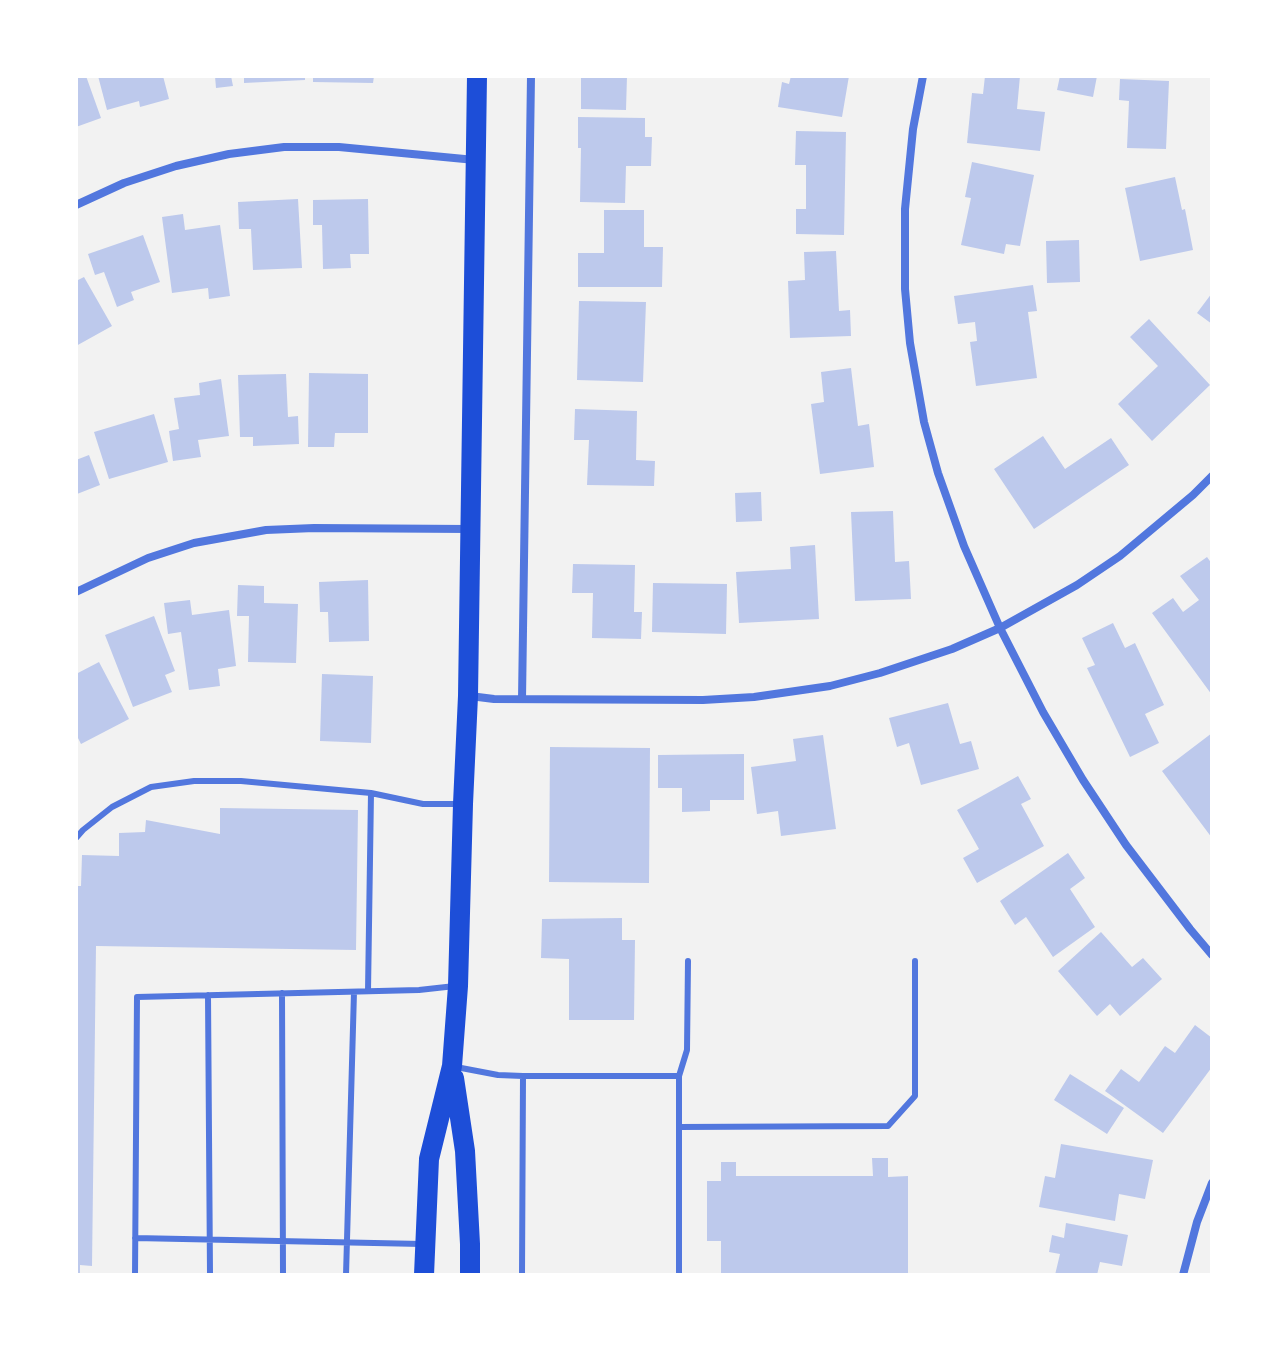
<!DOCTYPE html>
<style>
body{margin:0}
#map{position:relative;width:1288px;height:1351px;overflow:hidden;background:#f2f2f2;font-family:"Noto Serif",serif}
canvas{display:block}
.frame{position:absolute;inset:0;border:78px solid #fff;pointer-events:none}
</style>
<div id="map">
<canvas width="1288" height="1351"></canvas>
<div class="frame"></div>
</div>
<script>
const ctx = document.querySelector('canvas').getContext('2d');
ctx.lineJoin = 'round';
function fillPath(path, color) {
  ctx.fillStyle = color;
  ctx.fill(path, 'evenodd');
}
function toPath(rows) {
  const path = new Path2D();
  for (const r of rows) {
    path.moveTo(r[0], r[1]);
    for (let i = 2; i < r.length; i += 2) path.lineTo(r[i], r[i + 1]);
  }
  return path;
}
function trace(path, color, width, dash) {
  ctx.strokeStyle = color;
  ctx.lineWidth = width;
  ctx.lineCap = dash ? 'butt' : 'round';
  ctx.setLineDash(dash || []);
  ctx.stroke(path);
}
const building = toPath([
 [76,76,86,76,101,118,76,127],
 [98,76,163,76,169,99,140,107,139,101,107,110],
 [215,76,231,76,233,86,216,88],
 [244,76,305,76,305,80,244,83],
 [313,76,374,76,373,83,313,82],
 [581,76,627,76,626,110,581,109],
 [791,76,849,76,842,117,778,107,782,82,789,84],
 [985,76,1020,76,1017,109,1045,112,1040,151,967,143,972,93,983,94],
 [1060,76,1097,76,1093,97,1057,90],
 [1120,79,1169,81,1166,149,1127,148,1129,101,1119,100],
 [578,117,645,118,645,137,652,137,651,166,626,166,625,203,580,202,581,148,578,148],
 [796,131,846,132,844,235,796,234,796,209,806,209,806,165,795,165],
 [972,162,1034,175,1020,246,1006,244,1004,254,961,245,971,198,965,197],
 [1175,177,1182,210,1185,209,1193,250,1140,261,1125,188],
 [298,199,302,268,253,270,251,229,239,229,238,202],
 [368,199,369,254,350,254,351,268,323,269,322,225,313,225,313,200],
 [604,210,644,210,644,247,663,247,662,287,578,287,578,253,604,253],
 [183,214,185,230,220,225,230,296,209,299,208,288,172,293,162,217],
 [143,235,160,282,131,292,134,300,117,307,104,272,95,275,88,254],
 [1079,240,1080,282,1047,283,1046,241],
 [836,251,839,311,850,310,851,336,790,338,788,281,805,280,804,252],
 [84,277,112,326,76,346,76,281],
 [1033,285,1037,311,1028,312,1037,378,976,386,970,342,977,341,975,322,958,324,954,296],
 [1212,293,1212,324,1197,313],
 [579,301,646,302,643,382,577,380],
 [1149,319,1210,385,1152,441,1118,404,1158,366,1130,337],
 [851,368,858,426,869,424,874,467,820,474,811,404,824,402,821,372],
 [309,373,368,374,368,433,335,433,334,447,308,447],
 [286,374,288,417,298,416,299,444,253,446,253,437,240,437,238,375],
 [221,379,229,436,198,440,201,457,173,461,169,431,179,429,174,398,200,395,199,383],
 [575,409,637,411,636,460,655,461,654,486,587,485,589,440,574,440],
 [154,414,168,462,109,479,94,432],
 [1043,436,1065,469,1111,438,1129,465,1034,529,994,469],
 [89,455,100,485,77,494,76,460],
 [761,492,762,521,736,522,735,493],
 [893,511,895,562,909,561,911,599,855,601,851,512],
 [815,545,819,619,739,623,736,572,791,569,790,547],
 [1207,557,1212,564,1212,695,1152,613,1173,598,1183,612,1199,600,1180,576],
 [573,564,635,565,634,612,642,612,641,639,592,638,593,593,572,593],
 [368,580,369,641,329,642,328,612,320,612,319,582],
 [653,583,727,584,726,634,652,632],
 [238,585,264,586,264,603,298,604,296,663,248,662,249,616,237,616],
 [190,600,192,615,229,610,236,666,218,669,220,686,189,690,181,632,168,634,164,603],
 [154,616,175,671,165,675,172,692,133,707,105,635],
 [1113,623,1125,648,1135,643,1164,705,1145,714,1159,743,1130,757,1087,668,1095,665,1082,638],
 [99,662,129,719,81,744,76,734,76,674],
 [322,674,373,676,371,743,320,741],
 [948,703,960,744,971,741,979,769,921,785,909,743,897,747,889,718],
 [1212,733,1212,838,1162,771],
 [823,735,836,829,781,836,778,811,757,814,751,767,796,761,793,739],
 [550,747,650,748,649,883,549,882],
 [744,754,744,800,710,800,710,811,682,812,682,788,658,788,658,755],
 [1018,776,1031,799,1021,804,1044,846,977,883,963,858,979,849,957,810],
 [220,808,358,810,356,950,96,946,92,1266,80,1265,80,1275,76,1275,76,886,81,886,82,855,119,856,119,833,145,832,146,820,220,834],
 [1068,853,1085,878,1070,889,1095,927,1053,957,1026,917,1015,925,1000,901],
 [622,918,622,940,635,940,634,1020,569,1020,569,959,541,958,542,919],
 [1101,932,1132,967,1143,958,1162,979,1120,1016,1110,1004,1097,1016,1058,971],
 [1195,1025,1212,1038,1212,1067,1163,1133,1105,1091,1121,1069,1139,1082,1165,1046,1175,1053],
 [1070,1074,1124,1108,1107,1134,1054,1100],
 [1061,1144,1153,1160,1145,1199,1119,1194,1115,1221,1039,1207,1045,1176,1055,1178],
 [872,1158,888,1158,888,1177,908,1176,908,1275,721,1275,721,1241,707,1241,707,1181,721,1181,721,1162,736,1162,736,1176,873,1176],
 [1066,1223,1128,1235,1122,1266,1100,1262,1097,1275,1055,1275,1060,1254,1049,1252,1052,1235,1064,1238]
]);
const service = toPath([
 [76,838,83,830,112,807,151,787,194,781,241,781,371,793,423,804,459,804],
 [368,991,371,793],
 [282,993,283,1275],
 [208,995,210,1275],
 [456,1067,498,1075,523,1076,679,1076],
 [679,1127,888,1126,915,1096,915,961],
 [135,1238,422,1244],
 [135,1275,137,997,419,990,455,986],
 [346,1275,354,992],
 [522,1275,523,1076],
 [679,1275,679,1076,687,1050,688,961]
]);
const minor = toPath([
 [923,76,913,129,905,209,905,289,910,343,924,422,938,473,964,546,1000,628,1043,712,1083,780,1126,845,1190,929,1212,955],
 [76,205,124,183,176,166,229,154,284,147,339,147,475,160],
 [76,592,148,558,194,543,266,530,314,528,468,529],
 [470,696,494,699,703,700,754,697,830,686,880,673,952,649,1000,628,1077,585,1120,556,1193,495,1212,476],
 [522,699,531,76],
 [1183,1275,1197,1222,1212,1183]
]);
const primary = toPath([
 [454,1078,465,1151,470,1244,470,1275],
 [424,1275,429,1159,452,1066,458,986,463,804,468,696,477,76]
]);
fillPath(building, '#bdc9ec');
trace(service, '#5277de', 6);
trace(minor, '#5277de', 8);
trace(primary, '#1d4ed8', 20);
</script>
